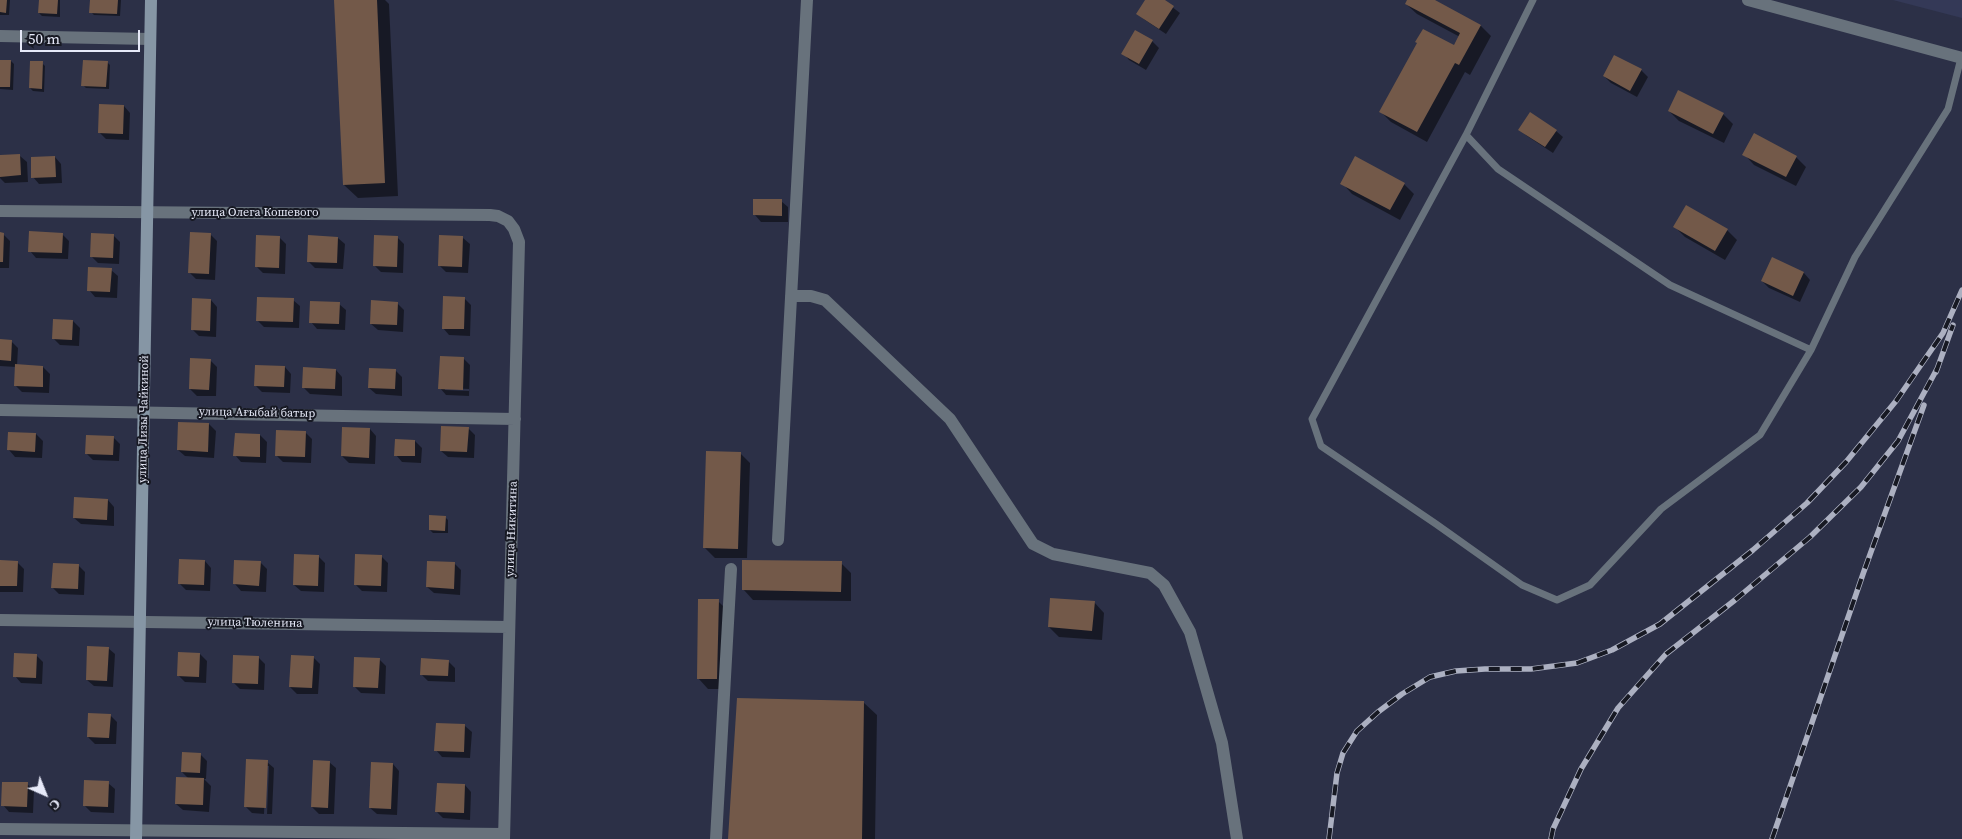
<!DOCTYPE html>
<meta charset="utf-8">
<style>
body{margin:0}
#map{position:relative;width:1962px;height:839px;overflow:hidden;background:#2c3047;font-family:"Source Serif 4",serif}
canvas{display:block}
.north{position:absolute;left:20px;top:769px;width:50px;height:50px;-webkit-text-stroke:4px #171923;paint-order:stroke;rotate:136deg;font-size:14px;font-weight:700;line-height:20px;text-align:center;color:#e6e9f8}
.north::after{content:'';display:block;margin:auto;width:18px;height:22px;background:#e6e9f8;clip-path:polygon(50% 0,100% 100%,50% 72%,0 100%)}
.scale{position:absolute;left:20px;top:30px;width:120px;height:22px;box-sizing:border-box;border:2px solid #e6e9f8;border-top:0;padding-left:6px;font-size:15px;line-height:18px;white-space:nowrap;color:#e6e9f8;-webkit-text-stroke:4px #171923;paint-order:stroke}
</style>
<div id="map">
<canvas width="1962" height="839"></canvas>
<div class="north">С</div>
<div class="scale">50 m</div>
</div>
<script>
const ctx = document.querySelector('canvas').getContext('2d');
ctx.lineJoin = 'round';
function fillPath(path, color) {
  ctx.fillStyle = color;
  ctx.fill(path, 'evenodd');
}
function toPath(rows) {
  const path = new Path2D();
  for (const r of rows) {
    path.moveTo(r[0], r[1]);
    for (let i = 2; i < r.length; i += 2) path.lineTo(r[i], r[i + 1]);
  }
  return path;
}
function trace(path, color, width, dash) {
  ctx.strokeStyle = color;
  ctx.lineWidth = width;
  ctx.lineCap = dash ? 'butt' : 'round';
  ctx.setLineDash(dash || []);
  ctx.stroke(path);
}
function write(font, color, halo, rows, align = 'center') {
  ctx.font = font + ' "Source Serif 4",serif';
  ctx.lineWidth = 4;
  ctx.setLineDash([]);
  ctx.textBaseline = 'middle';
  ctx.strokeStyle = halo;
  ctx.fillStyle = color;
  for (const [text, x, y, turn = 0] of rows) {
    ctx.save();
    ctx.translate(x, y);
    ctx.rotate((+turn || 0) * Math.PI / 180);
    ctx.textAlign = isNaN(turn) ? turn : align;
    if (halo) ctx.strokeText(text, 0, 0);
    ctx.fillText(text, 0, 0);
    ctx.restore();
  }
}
const built = toPath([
 [1893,0,1962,0,1962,18]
]);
const shadow = toPath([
 [0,0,10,0,9,15,0,15],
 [40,0,60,0,60,17,42,16,39,13],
 [91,0,121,0,120,16,94,15,91,12],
 [336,0,385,0,389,4,398,196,358,198,344,185],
 [1147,0,1163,0,1180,13,1166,34,1145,20,1138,14],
 [1408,0,1432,0,1481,26,1491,36,1470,75,1465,72,1427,142,1391,122,1381,112,1454,47,1460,37,1417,14,1406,4],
 [1152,41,1159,48,1146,70,1129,60,1123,53],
 [0,61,11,61,14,64,13,90,0,89],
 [107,62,110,65,109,89,86,88,83,85],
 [42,63,45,66,44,92,33,91,30,88],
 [1641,70,1648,77,1637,97,1611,83,1604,76],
 [124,106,130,113,129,140,106,139,99,132],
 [1669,111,1723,114,1733,124,1724,143,1679,121],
 [1520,130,1556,131,1563,137,1553,153,1527,136],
 [1744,154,1796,157,1806,167,1796,186,1754,165],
 [20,156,27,162,28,182,5,183,0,178,0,157],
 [55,157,61,164,62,183,39,184,33,177],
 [1342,183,1404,184,1414,194,1400,220,1352,194],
 [781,201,788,207,788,222,761,222,755,215],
 [1675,227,1727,230,1737,240,1725,260,1685,237],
 [0,234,3,234,10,241,9,268,0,268],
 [62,234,69,241,68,259,36,258,30,251],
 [210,234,217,241,215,280,196,279,190,273],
 [113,235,120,242,119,264,98,263,91,256],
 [279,237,286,244,285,274,263,273,256,266],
 [397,237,404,244,403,273,381,272,374,265],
 [338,238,345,244,343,269,315,268,308,261],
 [463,238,470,244,468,273,446,272,439,265],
 [1772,259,1804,273,1810,280,1800,302,1769,288,1762,281],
 [111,270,118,276,117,298,95,297,89,290],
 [464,298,471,305,470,336,449,335,443,328],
 [211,300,217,307,216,337,199,336,192,329],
 [293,300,300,306,299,328,264,327,257,320],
 [397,303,404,310,403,332,378,330,371,324],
 [339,304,346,310,345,330,317,329,311,322],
 [73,321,80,328,79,346,60,345,53,338],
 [0,341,11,341,18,348,17,366,43,367,50,374,49,393,22,392,15,385,16,367,0,366],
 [463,358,470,365,469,396,446,395,440,388],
 [445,388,469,389,469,391,445,390],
 [210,360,217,367,216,396,197,396,190,389],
 [285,367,291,374,290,393,262,392,255,385],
 [336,370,342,377,342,396,310,394,304,388],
 [396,371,402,377,402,396,376,394,369,388],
 [209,424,216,431,214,458,185,456,178,450],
 [468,428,475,435,474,458,448,457,441,451],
 [370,429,376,436,375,464,349,463,342,456],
 [306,433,312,439,311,463,283,462,276,455],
 [36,434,43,441,42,458,15,457,9,450],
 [260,435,267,442,266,463,241,462,235,455],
 [113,437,120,444,119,461,93,460,86,453],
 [415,441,422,448,421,463,402,462,396,455],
 [740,453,750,463,747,558,715,558,704,547],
 [108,500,114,507,114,526,81,524,74,518],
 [445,517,448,520,448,533,433,533,430,530],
 [319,557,325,563,324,592,301,591,294,585],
 [382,557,388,563,387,592,362,591,355,584],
 [205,561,211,568,210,591,186,590,179,583],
 [0,562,17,562,24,569,23,592,0,592],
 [260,562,267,569,266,592,241,591,235,584],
 [454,563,461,570,460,595,434,593,427,587],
 [841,563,851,573,851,601,753,600,743,589],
 [78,565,85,572,84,595,59,594,53,588],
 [718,601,728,611,727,689,708,689,698,678],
 [1094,602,1104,613,1102,640,1059,637,1049,627],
 [108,648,115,654,113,687,94,686,87,680],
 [200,654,207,661,206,683,185,682,178,675],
 [36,655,43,662,42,684,21,683,15,676],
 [313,657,320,664,318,694,297,694,290,687],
 [259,658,265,664,264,690,240,689,233,682],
 [379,659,386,666,385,694,361,693,354,686],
 [448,661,455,668,455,682,428,681,421,674],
 [863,702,877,715,875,839,730,839],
 [110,715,117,722,116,744,95,744,88,737],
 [465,726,472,732,470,758,442,757,436,750],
 [200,754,207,761,206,779,204,779,211,786,209,812,183,810,176,804,189,779,182,772],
 [267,762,274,768,272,814,267,814,269,766,266,766,264,814,252,813,245,806],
 [329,762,336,768,334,814,319,814,312,807],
 [393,764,399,771,397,815,377,814,370,808],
 [108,783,115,789,114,813,91,812,84,805],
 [27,784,34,790,33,813,9,812,3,805],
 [465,785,471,792,470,820,443,818,437,812]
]);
const building = toPath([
 [0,0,7,0,6,13,0,12],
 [39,0,58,0,57,14,38,13],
 [90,0,118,0,117,14,89,13],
 [334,0,377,0,385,183,343,185],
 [1145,0,1165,0,1174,6,1159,29,1136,14],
 [1407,0,1435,0,1481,25,1459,65,1455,63,1417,132,1379,112,1417,43,1415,42,1423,29,1454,45,1460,33,1405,4],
 [1135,30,1153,40,1139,64,1121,54],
 [1614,55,1642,69,1630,91,1603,76],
 [0,60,11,60,10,87,0,87],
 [83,60,108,61,106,87,81,86],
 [30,61,43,61,42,89,29,88],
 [1678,90,1724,113,1713,134,1668,111],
 [99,104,124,105,123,134,98,133],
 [1530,112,1557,130,1545,147,1518,130],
 [1754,133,1797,156,1786,177,1742,155],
 [20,154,21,175,0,177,0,155],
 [55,156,56,177,31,178,31,157],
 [1355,156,1405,183,1390,210,1340,184],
 [753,199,782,199,782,216,753,215],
 [1686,205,1728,229,1715,251,1673,227],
 [29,231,63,233,62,253,28,252],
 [0,232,4,233,3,262,0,262],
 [190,232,211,233,209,274,188,273],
 [91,233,114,234,113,258,90,257],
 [256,235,280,236,279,268,255,267],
 [308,235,338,237,337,263,307,262],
 [374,235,398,236,397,267,373,266],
 [439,235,463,236,462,267,438,266],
 [1772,257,1804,272,1793,296,1761,281],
 [88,267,112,268,110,292,87,291],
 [443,296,465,297,464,329,442,329],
 [257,297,294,298,293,322,256,321],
 [192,298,211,299,210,331,191,330],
 [371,300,398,302,397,325,370,324],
 [310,301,340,302,339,324,309,323],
 [53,319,73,320,72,340,52,339],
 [0,339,12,340,11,361,0,360],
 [440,356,464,357,463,390,438,389],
 [190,358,211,359,209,390,189,389],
 [15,364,43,366,43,387,14,386],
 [255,365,285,366,284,387,254,386],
 [303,367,336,369,335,389,302,388],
 [369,368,396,369,395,389,368,388],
 [178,422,209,423,208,452,177,450],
 [441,426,469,427,467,452,440,451],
 [342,427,370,428,369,458,341,456],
 [276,430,306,431,305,457,275,456],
 [8,432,36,433,35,452,7,450],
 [235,433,260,434,260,457,233,456],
 [86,435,114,436,113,455,85,454],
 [395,439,415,440,415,456,394,456],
 [706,451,741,452,738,549,703,548],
 [74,497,108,499,107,520,73,518],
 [429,515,446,516,445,531,429,530],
 [294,554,319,555,318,586,293,585],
 [355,554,382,555,381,586,354,585],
 [179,559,205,560,204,585,178,584],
 [0,560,18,561,17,586,0,586],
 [234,560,261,561,259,586,233,584],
 [742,560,842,561,841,592,742,590],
 [427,561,455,562,454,589,426,587],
 [53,563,79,564,78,589,51,588],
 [1050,598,1095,601,1092,631,1048,627],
 [698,599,719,599,717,679,697,679],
 [87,646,109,647,107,681,86,680],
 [178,652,200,653,199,677,177,676],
 [14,653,37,654,36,678,13,677],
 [233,655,259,656,258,684,232,683],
 [291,655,314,656,312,688,289,687],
 [354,657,380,658,378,688,353,687],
 [421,658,449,660,448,676,420,675],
 [737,698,864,701,862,839,728,839],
 [88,713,111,714,109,738,87,737],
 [436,723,465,724,464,752,434,751],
 [182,752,201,753,200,773,181,772],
 [246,759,268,760,266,808,244,807],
 [313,760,330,761,328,808,311,807],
 [371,762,393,763,391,809,369,808],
 [176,777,204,778,203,805,175,804],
 [84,780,109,781,108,807,83,806],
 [2,782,28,782,27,807,1,806],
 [437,783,465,784,464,813,435,812]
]);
const lane = toPath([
 [1533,0,1466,135,1498,169,1670,285,1811,350,1855,257,1948,109,1961,58],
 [1466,135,1312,419,1321,446,1436,524,1522,585,1557,600,1590,585,1661,509,1760,435,1811,350]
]);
const street = toPath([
 [1748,0,1962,58],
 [0,36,150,39],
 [0,211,490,215,498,216,508,221,514,229,519,242,504,839],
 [791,296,811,296,825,300,950,419,1033,544,1053,554,1150,573,1164,585,1190,632,1222,743,1237,839],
 [0,410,515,419],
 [778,540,807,0],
 [0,620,509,627],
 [0,829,504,834],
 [716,839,731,569]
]);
const secondary = toPath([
 [136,839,151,0]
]);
const rail = toPath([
 [1936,372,1953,325],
 [1329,839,1337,773,1343,753,1357,731,1378,712,1402,694,1430,677,1456,671,1485,669,1531,669,1577,663,1612,650,1660,624,1753,550,1807,503,1846,462,1896,401,1943,333,1962,290],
 [1551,839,1553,829,1581,769,1618,708,1666,654,1735,600,1810,537,1861,487,1898,441,1938,367],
 [1772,839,1863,574,1924,405]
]);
const streetNames = [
 ["улица Олега Кошевого",255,213],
 ["улица Ағыбай батыр",257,413,1],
 ["улица Лизы Чайкиной",144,419,-89],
 ["улица Никитина",512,529,-88],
 ["улица Тюленина",255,623,1]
];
fillPath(built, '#343957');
fillPath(shadow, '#0007');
fillPath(building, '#735949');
trace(lane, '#68727c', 7);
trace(street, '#68727c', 12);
trace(secondary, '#8696a5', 12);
trace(rail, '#acb0c1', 5.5);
trace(rail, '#171923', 4, [11]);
write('12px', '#e6e9f8', '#171923', streetNames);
</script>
